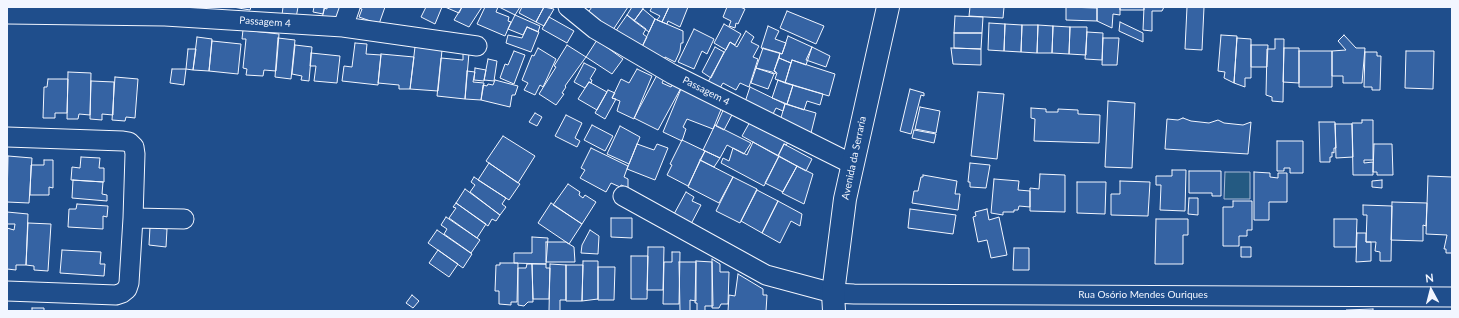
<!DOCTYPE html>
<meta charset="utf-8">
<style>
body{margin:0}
#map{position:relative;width:1459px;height:318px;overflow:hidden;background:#1f4e8c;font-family:Lato,sans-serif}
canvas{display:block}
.frame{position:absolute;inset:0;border:8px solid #f2f6ff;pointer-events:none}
.north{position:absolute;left:1411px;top:270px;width:40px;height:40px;-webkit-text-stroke:3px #1f4e8c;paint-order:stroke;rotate:353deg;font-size:11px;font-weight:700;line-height:16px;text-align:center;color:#f2f6ff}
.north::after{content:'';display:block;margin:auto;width:14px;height:18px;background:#f2f6ff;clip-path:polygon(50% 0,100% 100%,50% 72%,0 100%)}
</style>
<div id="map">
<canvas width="1459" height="318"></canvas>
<div class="frame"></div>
<div class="north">N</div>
</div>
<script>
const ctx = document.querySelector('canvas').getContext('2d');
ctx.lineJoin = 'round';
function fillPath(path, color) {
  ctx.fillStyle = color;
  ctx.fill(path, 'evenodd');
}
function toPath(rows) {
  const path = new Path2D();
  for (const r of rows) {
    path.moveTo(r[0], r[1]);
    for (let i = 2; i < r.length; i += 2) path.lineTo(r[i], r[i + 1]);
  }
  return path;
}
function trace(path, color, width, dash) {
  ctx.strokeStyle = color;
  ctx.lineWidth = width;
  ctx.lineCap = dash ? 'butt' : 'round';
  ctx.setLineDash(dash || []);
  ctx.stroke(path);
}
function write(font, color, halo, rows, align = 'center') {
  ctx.font = font + ' Lato,sans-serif';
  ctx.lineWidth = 3;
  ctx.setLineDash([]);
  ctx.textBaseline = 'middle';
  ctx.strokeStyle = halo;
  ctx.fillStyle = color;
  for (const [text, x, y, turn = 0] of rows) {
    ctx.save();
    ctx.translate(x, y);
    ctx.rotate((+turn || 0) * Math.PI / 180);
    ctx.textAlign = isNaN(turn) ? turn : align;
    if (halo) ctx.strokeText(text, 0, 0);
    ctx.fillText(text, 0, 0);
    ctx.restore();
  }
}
const green = toPath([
 [1225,172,1250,172,1250,199,1224,199,1225,172]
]);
const building = toPath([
 [233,7,251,7,250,10,233,7],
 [283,7,298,7,296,18,282,15,283,7],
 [314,7,325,7,323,14,313,12,314,7],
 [327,7,344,7,340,22,322,20,324,8,327,9,327,7],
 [355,7,385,7,379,24,359,17,362,9,355,7],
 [426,7,442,7,435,24,421,17,426,7],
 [445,7,462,7,459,13,445,7],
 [462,7,482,7,469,27,454,20,462,7],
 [485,7,498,7,496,12,509,17,508,21,511,22,505,36,477,24,485,7],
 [499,7,520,7,515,15,499,7],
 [522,7,544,7,536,22,519,13,522,7],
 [544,7,554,9,544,26,536,22,544,7],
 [592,7,628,7,611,33,586,15,592,7],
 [632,7,644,7,634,21,627,15,632,7],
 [652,7,669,7,662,22,657,20,660,16,650,11,652,7],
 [669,7,688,7,680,27,668,21,667,24,662,22,669,7],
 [727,7,740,7,745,9,738,24,736,23,735,28,729,26,731,21,723,17,727,7],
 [970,7,1004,7,1003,18,969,16,970,7],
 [1066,7,1097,8,1097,21,1066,20,1066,7],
 [1097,7,1120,7,1120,15,1113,14,1112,28,1097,21,1097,7],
 [1120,7,1144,7,1144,10,1120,10,1120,7],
 [1144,7,1164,7,1162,11,1152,11,1152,31,1143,30,1144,7],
 [1187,7,1204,7,1202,50,1185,49,1187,7],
 [643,9,655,19,649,32,634,21,643,9],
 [787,11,824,26,816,44,780,28,787,11],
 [515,15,540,26,538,32,527,27,523,35,508,29,515,15],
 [627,15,646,29,643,34,647,37,640,51,615,32,627,15],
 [955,16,983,17,982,33,954,33,955,16],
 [549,17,574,31,567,43,542,29,549,17],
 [655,19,683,31,683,43,681,43,680,51,675,62,665,57,663,62,640,51,655,19],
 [1120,22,1143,33,1143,42,1119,31,1120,22],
 [989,23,1005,24,1004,51,988,50,989,23],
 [724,24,741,34,735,45,730,42,726,50,714,43,724,24],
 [1005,24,1022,25,1021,52,1004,51,1005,24],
 [1022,25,1038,25,1037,53,1021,52,1022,25],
 [1038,25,1053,26,1052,53,1037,53,1038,25],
 [768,26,779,31,775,39,786,43,782,54,761,48,768,26],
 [1053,26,1070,27,1069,54,1052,53,1053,26],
 [527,27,539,32,531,52,506,43,508,35,522,38,527,27],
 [1070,27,1087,27,1086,55,1069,54,1070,27],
 [694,29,714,39,707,54,702,51,694,69,678,62,694,29],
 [243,30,279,34,276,71,264,70,263,76,246,75,247,69,243,68,246,39,242,39,243,30],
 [746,31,754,37,751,42,759,46,753,57,758,59,749,87,740,83,736,90,723,83,720,88,708,82,730,42,737,47,746,31],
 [1087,32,1103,33,1102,60,1085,59,1087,32],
 [954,33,982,33,981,49,954,48,954,33],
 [1221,35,1237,36,1234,83,1224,78,1225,72,1218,71,1221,35],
 [1344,35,1356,48,1365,48,1362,83,1343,83,1343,76,1332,76,1332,51,1346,50,1338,41,1344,35],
 [788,36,812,47,806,65,792,60,791,63,779,58,780,53,782,54,788,36],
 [197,37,212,39,209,71,193,70,197,37],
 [278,38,295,40,291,79,275,77,278,38],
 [1103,38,1119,38,1117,65,1102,65,1103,38],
 [1237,38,1251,39,1251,78,1245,78,1245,87,1234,83,1237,38],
 [1275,39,1284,39,1283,102,1272,101,1272,97,1266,95,1267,49,1275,49,1275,39],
 [597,40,623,59,612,74,586,57,597,40],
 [212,41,241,44,238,74,209,71,212,41],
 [355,43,367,44,366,54,381,55,378,85,342,81,344,66,352,67,355,43],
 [295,45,312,47,309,81,301,80,302,76,292,74,295,45],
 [567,45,586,57,565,86,566,87,562,93,564,94,556,105,539,94,556,67,554,66,567,45],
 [1251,45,1268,45,1267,67,1251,67,1251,45],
 [415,47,442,50,438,91,410,89,415,47],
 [715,47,724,52,711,78,702,72,715,47],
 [812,47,830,56,826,67,806,60,812,47],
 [538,48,556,59,543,87,540,85,535,95,524,90,528,83,522,80,532,55,534,56,538,48],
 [763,48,780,53,774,71,776,72,775,74,772,72,756,68,763,48],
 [951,48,981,49,981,65,953,64,951,48],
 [1284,48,1299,48,1299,83,1283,82,1284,48],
 [188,49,196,49,193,70,186,69,188,49],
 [514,51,525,55,514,84,500,78,505,64,508,65,514,51],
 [1299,51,1332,51,1332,87,1299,87,1299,51],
 [1406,51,1434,51,1433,89,1405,88,1406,51],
 [463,52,469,53,465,99,437,96,441,58,463,60,463,52],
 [1365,52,1377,52,1377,56,1381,56,1380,90,1372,90,1372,87,1364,87,1365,52],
 [311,53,340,56,337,83,314,81,316,66,310,66,311,53],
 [381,54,414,57,410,89,399,89,399,85,378,83,381,54],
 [779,58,791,63,785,83,775,79,777,73,774,71,779,58],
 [488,59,497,61,494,81,484,80,488,59],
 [792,60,835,74,829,96,785,83,792,60],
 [584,63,596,69,590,79,592,80,591,83,589,82,585,88,574,82,584,63],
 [475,68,486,70,484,81,474,80,475,68],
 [756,68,774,74,768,89,751,83,756,68],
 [172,69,186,69,184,85,170,83,172,69],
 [637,69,652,76,634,119,617,111,620,101,612,98,621,79,629,83,637,69],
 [467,71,475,72,473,82,484,83,481,100,465,99,467,71],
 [68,72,91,73,90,115,79,114,78,119,67,119,68,72],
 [657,75,664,79,662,83,671,87,674,82,682,86,658,130,634,118,657,75],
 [115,77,138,79,135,118,126,117,125,121,112,120,115,77],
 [48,79,68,79,67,113,55,113,55,118,43,118,44,87,47,87,48,79],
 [495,80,518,86,515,95,512,95,510,107,481,100,483,85,487,86,488,84,493,85,495,80],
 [778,80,793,85,787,104,772,98,778,80],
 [91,81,114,82,113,115,102,114,102,120,90,119,91,81],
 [589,82,607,92,597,110,578,99,589,82],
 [683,84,722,107,713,129,687,119,683,127,686,129,682,141,663,132,683,84],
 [793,85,823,94,820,105,807,101,804,110,787,104,793,85],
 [750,87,785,104,783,111,776,108,772,116,745,102,750,87],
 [910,89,924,93,924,96,921,95,911,134,900,131,910,89],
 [608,90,615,93,612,98,616,99,605,119,595,113,608,90],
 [978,92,1004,94,997,159,971,156,978,92],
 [1108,101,1135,103,1132,168,1105,167,1108,101],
 [785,104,816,113,810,137,780,121,785,104],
 [725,106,734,111,724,130,716,126,725,106],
 [920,107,940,111,936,133,915,129,920,107],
 [1031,108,1046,109,1046,112,1058,112,1058,109,1078,110,1078,114,1100,115,1099,143,1034,141,1035,119,1031,118,1031,108],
 [535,113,542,117,537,126,529,122,535,113],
 [566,115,582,123,575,138,580,141,577,147,555,136,566,115],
 [1183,118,1191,121,1209,123,1218,120,1224,123,1243,125,1251,122,1248,154,1165,149,1167,119,1178,120,1183,118],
 [751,120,790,140,786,145,784,144,778,156,742,136,751,120],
 [1362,120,1373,120,1373,160,1364,160,1364,163,1373,162,1373,175,1353,175,1352,123,1362,123,1362,120],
 [1319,122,1335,122,1336,148,1334,148,1334,153,1332,152,1332,157,1330,157,1330,162,1320,162,1319,122],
 [1335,124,1352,124,1353,157,1336,158,1335,124],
 [592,125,613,136,605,151,584,140,592,125],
 [715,125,751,143,744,154,727,145,720,158,703,150,715,125],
 [620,126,640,137,629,164,607,154,620,126],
 [914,130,936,134,934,143,912,138,914,130],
 [503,136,535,156,518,183,486,161,503,136],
 [682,140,705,151,688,186,667,175,672,165,670,164,682,140],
 [1277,141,1303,141,1303,173,1290,173,1290,168,1284,168,1284,171,1277,171,1277,141],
 [753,142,779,156,764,186,721,163,723,158,729,161,733,148,747,155,753,142],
 [637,144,654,150,657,144,668,148,655,180,627,169,637,144],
 [784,144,812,159,806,171,778,156,784,144],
 [1374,144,1392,144,1393,175,1377,175,1377,172,1373,172,1374,144],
 [591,148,628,166,624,177,628,179,628,188,621,185,620,187,611,183,606,192,580,178,585,170,581,168,591,148],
 [705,151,720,158,714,167,700,160,705,151],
 [8,156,32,158,29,203,7,202,8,156],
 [779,156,797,166,783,192,765,183,779,156],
 [81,157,100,158,99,168,104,168,104,182,71,180,72,167,80,168,81,157],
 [44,160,53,160,53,188,49,187,49,195,30,195,31,165,44,165,44,160],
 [700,160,733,177,719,203,688,187,700,160],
 [489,163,520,184,509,200,478,180,489,163],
 [970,163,990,165,986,188,970,187,970,182,968,182,970,163],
 [797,166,813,174,804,204,782,193,797,166],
 [1172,170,1186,170,1185,211,1160,210,1161,185,1156,185,1156,176,1172,176,1172,170],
 [1189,171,1221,171,1221,196,1212,196,1212,193,1189,193,1189,171],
 [1254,172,1270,173,1270,177,1278,178,1278,173,1287,173,1287,202,1269,202,1269,220,1254,220,1254,172],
 [1040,174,1065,175,1065,212,1030,211,1030,188,1039,189,1040,174],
 [923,175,957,181,955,194,960,194,958,210,912,203,914,191,918,191,921,177,923,177,923,175],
 [1428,176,1452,177,1452,253,1446,253,1446,249,1444,249,1447,235,1426,234,1428,176],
 [474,177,506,198,502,204,506,207,500,215,470,192,475,185,471,182,474,177],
 [733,177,757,189,740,223,716,211,733,177],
 [994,179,1019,181,1018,190,1030,191,1030,207,1019,206,1018,210,1014,210,1014,212,1003,212,1003,215,991,213,994,179],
 [73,180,103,182,102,194,107,195,107,201,72,198,73,180],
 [1382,180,1382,188,1372,187,1372,181,1382,180],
 [1120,181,1150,182,1148,216,1111,215,1111,194,1120,194,1120,181],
 [1077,182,1106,182,1105,214,1077,213,1077,182],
 [568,184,580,192,579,195,583,198,585,195,596,202,582,224,553,205,568,184],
 [465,189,500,215,496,221,492,219,488,226,456,203,465,189],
 [757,190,778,201,762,233,741,221,757,190],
 [686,192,694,197,692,201,701,205,691,224,674,214,686,192],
 [1189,198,1198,198,1198,215,1188,214,1189,198],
 [778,201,802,214,800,226,791,221,780,243,762,233,778,201],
 [1233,201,1252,201,1252,230,1247,230,1247,236,1239,236,1239,246,1223,246,1223,207,1233,207,1233,201],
 [1392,202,1427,203,1426,226,1423,225,1423,241,1391,240,1392,202],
 [456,203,486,224,477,238,449,218,456,208,453,207,456,203],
 [551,203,582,224,569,244,538,223,551,203],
 [77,204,108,206,107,217,103,216,103,229,68,227,69,209,76,209,77,204],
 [1363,205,1392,206,1391,261,1380,261,1380,252,1375,251,1376,242,1366,242,1367,215,1363,215,1363,205],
 [910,209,956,215,953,234,908,228,910,209],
 [987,209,989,220,999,217,1007,255,991,258,987,240,978,242,973,217,976,216,975,212,987,209],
 [7,212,28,214,26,265,16,265,16,270,7,269,7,228,14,230,15,224,7,224,7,212],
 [446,217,480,240,471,253,444,234,447,229,441,225,446,217],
 [611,218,632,218,632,238,611,237,611,218],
 [1156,219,1188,219,1188,235,1183,235,1183,264,1155,264,1156,219],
 [1334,219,1357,219,1356,247,1334,247,1334,219],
 [28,223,51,224,48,271,34,270,34,266,26,265,28,223],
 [150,227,167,229,166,247,149,245,150,227],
 [437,230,472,254,463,268,428,243,437,230],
 [590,230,599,236,598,254,581,253,582,245,590,230],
 [1357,233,1366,233,1366,242,1371,242,1371,261,1356,262,1357,233],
 [532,237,548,238,546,264,514,263,514,253,532,253,532,237],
 [546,242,566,242,574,247,575,262,546,262,546,242],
 [648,247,664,247,663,290,647,290,648,247],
 [1241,247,1251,247,1251,257,1241,257,1241,247],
 [1014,248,1029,248,1029,270,1013,270,1014,248],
 [62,250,101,252,100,264,105,264,104,276,60,273,62,250],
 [438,250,458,264,449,277,429,263,438,250],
 [672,252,680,252,679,304,663,304,664,262,672,262,672,252],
 [631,256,648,256,647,299,631,299,631,256],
 [712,259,720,264,720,272,729,272,728,304,721,304,719,308,712,308,712,259],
 [583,261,598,261,598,299,582,301,583,261],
 [696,261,712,262,713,306,705,306,705,311,697,311,697,303,695,303,696,261],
 [679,262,696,262,696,301,690,300,690,311,680,311,679,262],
 [500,263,518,263,517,302,511,302,511,305,499,304,499,291,495,291,496,265,500,265,500,263],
 [527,264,532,264,533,302,528,302,524,306,518,305,518,268,526,268,527,264],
 [532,264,546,264,546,268,550,268,549,299,533,299,532,264],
 [550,264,566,265,566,300,560,300,560,311,549,311,550,264],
 [566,265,583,265,582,301,566,301,566,265],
 [598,267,615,267,614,300,598,300,598,267],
 [738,274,763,289,763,295,767,295,766,311,728,311,729,295,735,296,738,274],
 [412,295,419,301,413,308,406,303,412,295],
 [32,308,44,308,44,311,32,311,32,308],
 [1373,309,1373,311,1346,311,1346,310,1373,309]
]);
const minor = toPath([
 [568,7,595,29,672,74,852,164],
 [7,14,165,16,343,27,350,7],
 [343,27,477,46],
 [7,137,123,141,129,142,134,147,135,154,133,218,184,219],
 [623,196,766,275,833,293,854,294,1452,297],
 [7,291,116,295,122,293,127,289,129,283,133,218]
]);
const secondary = toPath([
 [834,311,833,293,845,199,888,7]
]);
const streetNames = [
 ["Passagem 4",265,22,4],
 ["Passagem 4",706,91,27],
 ["Avenida da Serraria",854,158,-78],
 ["Rua Osório Mendes Ouriques",1143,295]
];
fillPath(green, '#245a82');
trace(green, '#a8bbd7', 1);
fillPath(building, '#3563a3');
trace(building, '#f2f6ff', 1);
trace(minor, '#f2f6ff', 21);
trace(secondary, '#f2f6ff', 24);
trace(minor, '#1f4e8c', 19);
trace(secondary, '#1f4e8c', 22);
write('10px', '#f2f6ff', '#1f4e8c', streetNames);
</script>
